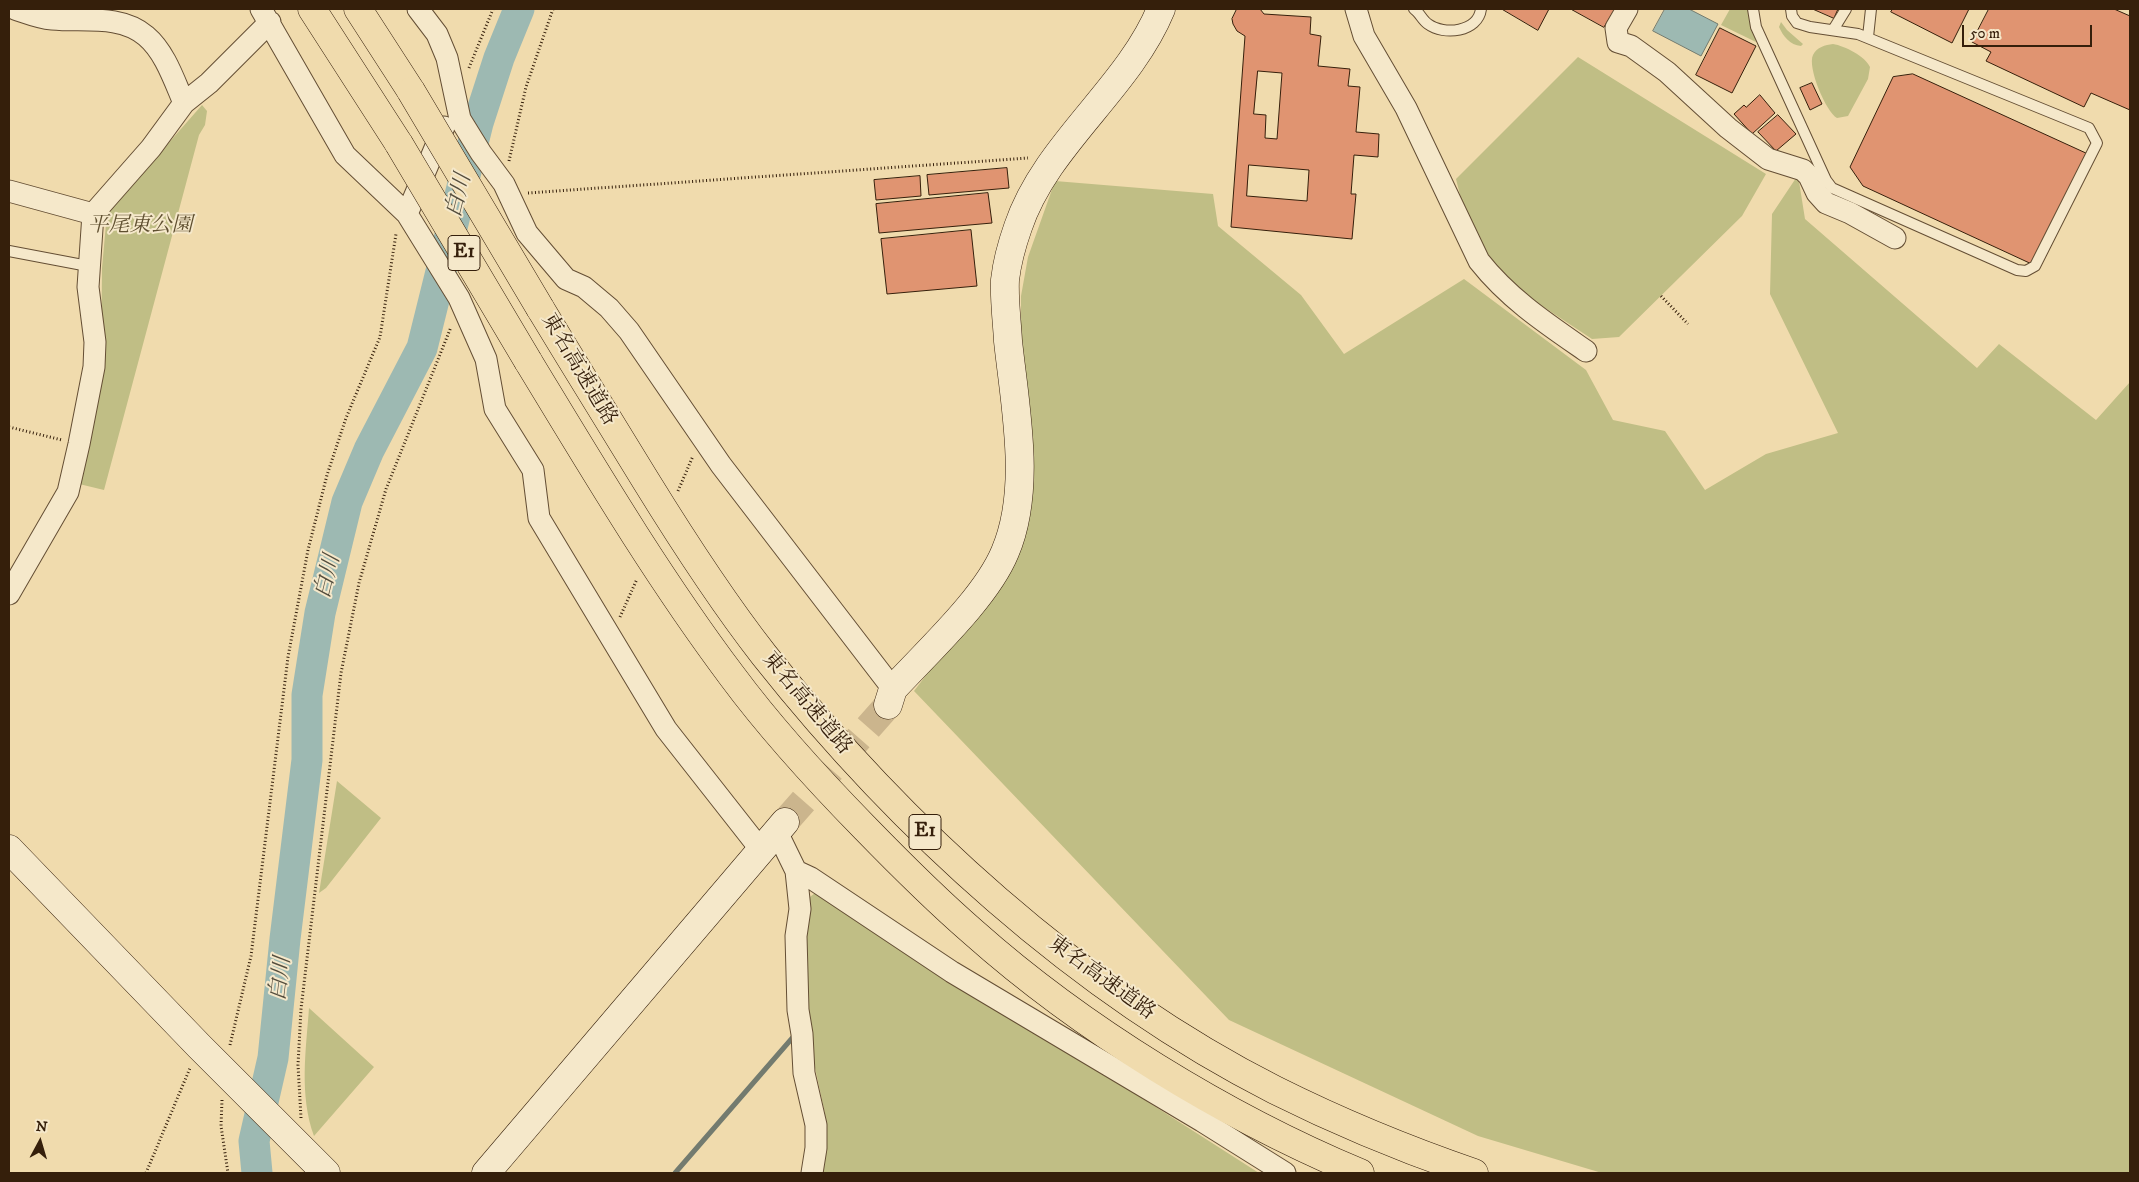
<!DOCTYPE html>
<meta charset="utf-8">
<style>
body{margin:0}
#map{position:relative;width:2139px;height:1182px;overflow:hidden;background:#f0dbad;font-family:"IM FELL DW Pica",serif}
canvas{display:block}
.frame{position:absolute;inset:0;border:10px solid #351f0b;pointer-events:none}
.north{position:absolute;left:15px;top:1117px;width:50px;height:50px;-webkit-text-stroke:4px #f5e8ca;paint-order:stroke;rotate:6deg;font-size:14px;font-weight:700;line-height:20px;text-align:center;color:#351f0b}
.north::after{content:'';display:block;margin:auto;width:18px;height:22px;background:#351f0b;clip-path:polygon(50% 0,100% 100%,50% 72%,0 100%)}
.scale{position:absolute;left:1962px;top:25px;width:130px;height:22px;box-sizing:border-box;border:2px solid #351f0b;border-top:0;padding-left:6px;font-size:15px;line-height:18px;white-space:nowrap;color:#351f0b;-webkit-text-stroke:4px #f5e8ca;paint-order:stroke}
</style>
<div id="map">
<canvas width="2139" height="1182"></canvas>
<div class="frame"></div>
<div class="north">N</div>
<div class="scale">50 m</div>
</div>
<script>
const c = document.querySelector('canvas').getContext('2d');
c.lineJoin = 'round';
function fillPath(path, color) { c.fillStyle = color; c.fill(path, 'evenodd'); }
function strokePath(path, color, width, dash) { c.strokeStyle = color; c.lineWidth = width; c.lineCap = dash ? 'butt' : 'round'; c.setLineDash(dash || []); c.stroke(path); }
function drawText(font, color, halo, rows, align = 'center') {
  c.font = font + ' "IM FELL DW Pica","Noto Serif JP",serif'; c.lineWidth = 4; c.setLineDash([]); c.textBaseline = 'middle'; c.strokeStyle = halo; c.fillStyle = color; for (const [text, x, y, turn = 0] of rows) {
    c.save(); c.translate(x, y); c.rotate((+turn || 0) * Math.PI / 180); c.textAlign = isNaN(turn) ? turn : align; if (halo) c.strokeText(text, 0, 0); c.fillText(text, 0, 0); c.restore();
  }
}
fillPath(new Path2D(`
 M 1730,9 L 1750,9 L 1756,42 L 1721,25 Z
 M 1781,22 L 1787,30 L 1803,44 L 1801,46 C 1790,45 1783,36 1779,27 Z
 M 1833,44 C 1845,46 1865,56 1870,67 L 1868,79 L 1848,116 L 1837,118 C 1826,112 1807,67 1813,55 C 1817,47 1825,45 1833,44 Z
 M 1578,57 L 1766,174 L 1742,216 L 1619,337 L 1592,339 L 1533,300 L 1491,263 L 1470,235 L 1456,179 Z
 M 202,105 L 207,111 L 205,125 L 199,135 L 104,490 L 75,483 L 101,370 L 102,268 L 107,213 Z
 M 1798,175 L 1805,219 L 1977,368 L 1999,344 L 2096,420 L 2130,382 L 2130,1173 L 1602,1173 L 1478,1136 L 1229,1020 L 914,691 L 1007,569 L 1021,365 L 1021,296 L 1028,257 L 1055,181 L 1213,194 L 1218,226 L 1301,295 L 1344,354 L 1464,279 L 1586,370 L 1613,420 L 1665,431 L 1705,490 L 1766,454 L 1838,433 L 1770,294 L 1772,214 Z
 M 337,781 L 381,818 L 326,888 L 319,893 Z
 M 818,891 L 1259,1173 L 823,1173 L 825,1114 L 814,1063 L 805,995 L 807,899 Z
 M 309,1008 L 374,1067 L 314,1136 C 299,1095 306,1050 309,1008 Z`), '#c0be85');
const water = new Path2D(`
 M 1665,9 L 1689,9 L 1718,24 L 1701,56 L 1653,31 Z`);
fillPath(water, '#9db9b2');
strokePath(water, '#737b6f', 1);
strokePath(new Path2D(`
 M 675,1173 L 794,1036`), '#737b6f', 5);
strokePath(new Path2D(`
 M 257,1173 L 254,1141 L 273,1058 L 285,939 L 307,760 L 307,695 L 320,613 L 347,502 L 369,450 L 422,348 L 478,123 L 499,58 L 519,9`), '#9db9b2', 31);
const building = new Path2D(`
 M 1237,9 L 1260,9 L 1264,14 L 1311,17 L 1310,34 L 1321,36 L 1318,66 L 1350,69 L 1348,86 L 1360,87 L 1356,132 L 1379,134 L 1378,157 L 1354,155 L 1351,194 L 1356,194 L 1352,239 L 1231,227 L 1245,36 L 1237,31 L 1233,24 L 1232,19 ZM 1258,71 L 1282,73 L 1277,139 L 1265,138 L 1266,115 L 1254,114 ZM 1249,165 L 1309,170 L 1307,201 L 1247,196 Z
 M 1502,9 L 1549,9 L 1538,30 Z
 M 1571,9 L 1615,9 L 1604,27 Z
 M 1813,9 L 1838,9 L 1834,18 Z
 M 1893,9 L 1969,9 L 1952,43 L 1891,12 Z
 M 1989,9 L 2114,9 L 2130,16 L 2130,110 L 2091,93 L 2084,107 L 1986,61 L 1991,52 L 1972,42 Z
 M 1720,28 L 1756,46 L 1732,93 L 1696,75 Z
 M 1913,74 L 2088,154 L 2036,266 L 1863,186 L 1850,167 L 1893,77 Z
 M 1812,83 L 1822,104 L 1810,110 L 1800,88 Z
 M 1760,95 L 1775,113 L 1752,134 L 1734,114 L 1744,105 L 1746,107 Z
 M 1778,115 L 1796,134 L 1776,151 L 1758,132 Z
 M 1007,168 L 1009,188 L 929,195 L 927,175 Z
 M 920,176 L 921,196 L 876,200 L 874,180 Z
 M 988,193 L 992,223 L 879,233 L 876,204 Z
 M 971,230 L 977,286 L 887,294 L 881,239 Z`);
fillPath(building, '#e09471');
strokePath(building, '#351f0b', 1);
strokePath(new Path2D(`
 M 785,822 L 888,705`), '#cbb58d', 28, [28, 14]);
const lane = new Path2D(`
 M 1414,9 C 1420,13 1422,20 1428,24 C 1444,36 1478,32 1481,9
 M 1753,9 L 1756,27 L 1826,180 L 1832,188 L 2017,270 L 2026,271 L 2035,266 L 2097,143 L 2089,128 L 1858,34 L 1810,27 L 1797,23 L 1792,16 L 1791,9
 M 1833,30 L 1846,9
 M 1868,37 L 1871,9
 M 9,251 L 88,266`);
const street = new Path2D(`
 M 15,9 C 27,13 39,18 52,19 C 83,22 120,14 146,36 C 165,52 174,80 184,103
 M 261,9 L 345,155 L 407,214 L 459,298 L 486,359 L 495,409 L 533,470 L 539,518 L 666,729 L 761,850
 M 418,9 L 437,34 L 447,58 L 460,119 L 481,153 L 504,184 L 527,233 L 566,279 L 584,287 L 609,308 L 629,331 L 721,465 L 893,689
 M 1356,9 L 1364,36 L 1406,108 L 1479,261 C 1509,299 1547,324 1586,351
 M 1627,9 L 1616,28 L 1618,42 L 1631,46 L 1667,72 L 1728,128 L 1768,159 L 1803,170 L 1809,176 L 1817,193 L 1826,203 L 1850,213 L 1895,238
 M 9,191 L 93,214
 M 407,214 L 444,127
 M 9,594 L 68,492 L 79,444 L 94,367 L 95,342 L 88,287 L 93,214 L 151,148 L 184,103 L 209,83 L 270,22
 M 777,832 L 796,871 L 800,909 L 796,936 L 798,1010 L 802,1034 L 804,1073 L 816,1125 L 816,1148 L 812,1173
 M 796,871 L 811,878 L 952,972 L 1202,1121 L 1285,1173`);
const secondary = new Path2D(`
 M 888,705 L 893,689 C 928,651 986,598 1005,552 C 1032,489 1015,407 1008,341 C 1007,321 1004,300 1005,280 C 1007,262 1012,244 1018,227 C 1046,144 1128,89 1161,9
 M 9,849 L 199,1046 L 326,1173
 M 486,1173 L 785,822`);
const highway = new Path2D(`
 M 312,9 L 399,144
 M 358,9 L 411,91
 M 540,308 C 575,366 611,424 646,481 C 683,541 721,600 764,655 C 900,827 1078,990 1275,1090 C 1339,1122 1407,1150 1474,1173
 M 528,361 C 593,468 657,576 732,676 C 772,730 818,780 865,828 C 900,864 935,899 973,932 C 1082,1029 1226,1117 1360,1173`);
strokePath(lane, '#644e34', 12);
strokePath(street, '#644e34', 23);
strokePath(secondary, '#351f0b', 29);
strokePath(highway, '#351f0b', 29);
strokePath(new Path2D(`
 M 469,68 L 493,9
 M 509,161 L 526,87 L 553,9
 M 528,193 L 1028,158
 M 1661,296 L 1688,324
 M 9,427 L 62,440
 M 678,491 L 693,456
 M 620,617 L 637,579
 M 230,1045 L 251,956 L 288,657 L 308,550 L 327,475 L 346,418 L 380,337 L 396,234
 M 222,1100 L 221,1126 L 228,1173
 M 301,1118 L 298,1065 L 301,1009 L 341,673 L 359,583 L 386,489 L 451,327
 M 146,1173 L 190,1068`), '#351f0b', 3, [1, 2.5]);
strokePath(lane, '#f5e8ca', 10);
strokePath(street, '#f5e8ca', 21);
strokePath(secondary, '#f5e8ca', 28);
strokePath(highway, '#f0dbad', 28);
const highwayBridge = new Path2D(`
 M 411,91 L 540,308
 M 399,144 L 528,361`);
strokePath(highwayBridge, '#351f0b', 29, []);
strokePath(highwayBridge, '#f0dbad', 28);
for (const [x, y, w] of [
 [464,253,32],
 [925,832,32]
]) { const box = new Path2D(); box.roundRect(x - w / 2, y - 17.5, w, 35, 4); c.fillStyle = '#f5e8ca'; c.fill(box); strokePath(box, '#351f0b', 1); }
drawText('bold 20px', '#351f0b', null, [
 ["E1",464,253],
 ["E1",925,832]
]);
drawText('italic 21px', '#5f4f30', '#f5e8ca', [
 ["平尾東公園",140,227]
]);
drawText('21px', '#351f0b', '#f5e8ca', [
 ["東名高速道路",578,370,59],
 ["東名高速道路",806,704,50],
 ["東名高速道路",1101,979,36]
]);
drawText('italic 22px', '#544d3d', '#f5e8ca', [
 ["白川",460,196,-76],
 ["白川",329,577,-76],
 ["白川",282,979,-83]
]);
</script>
